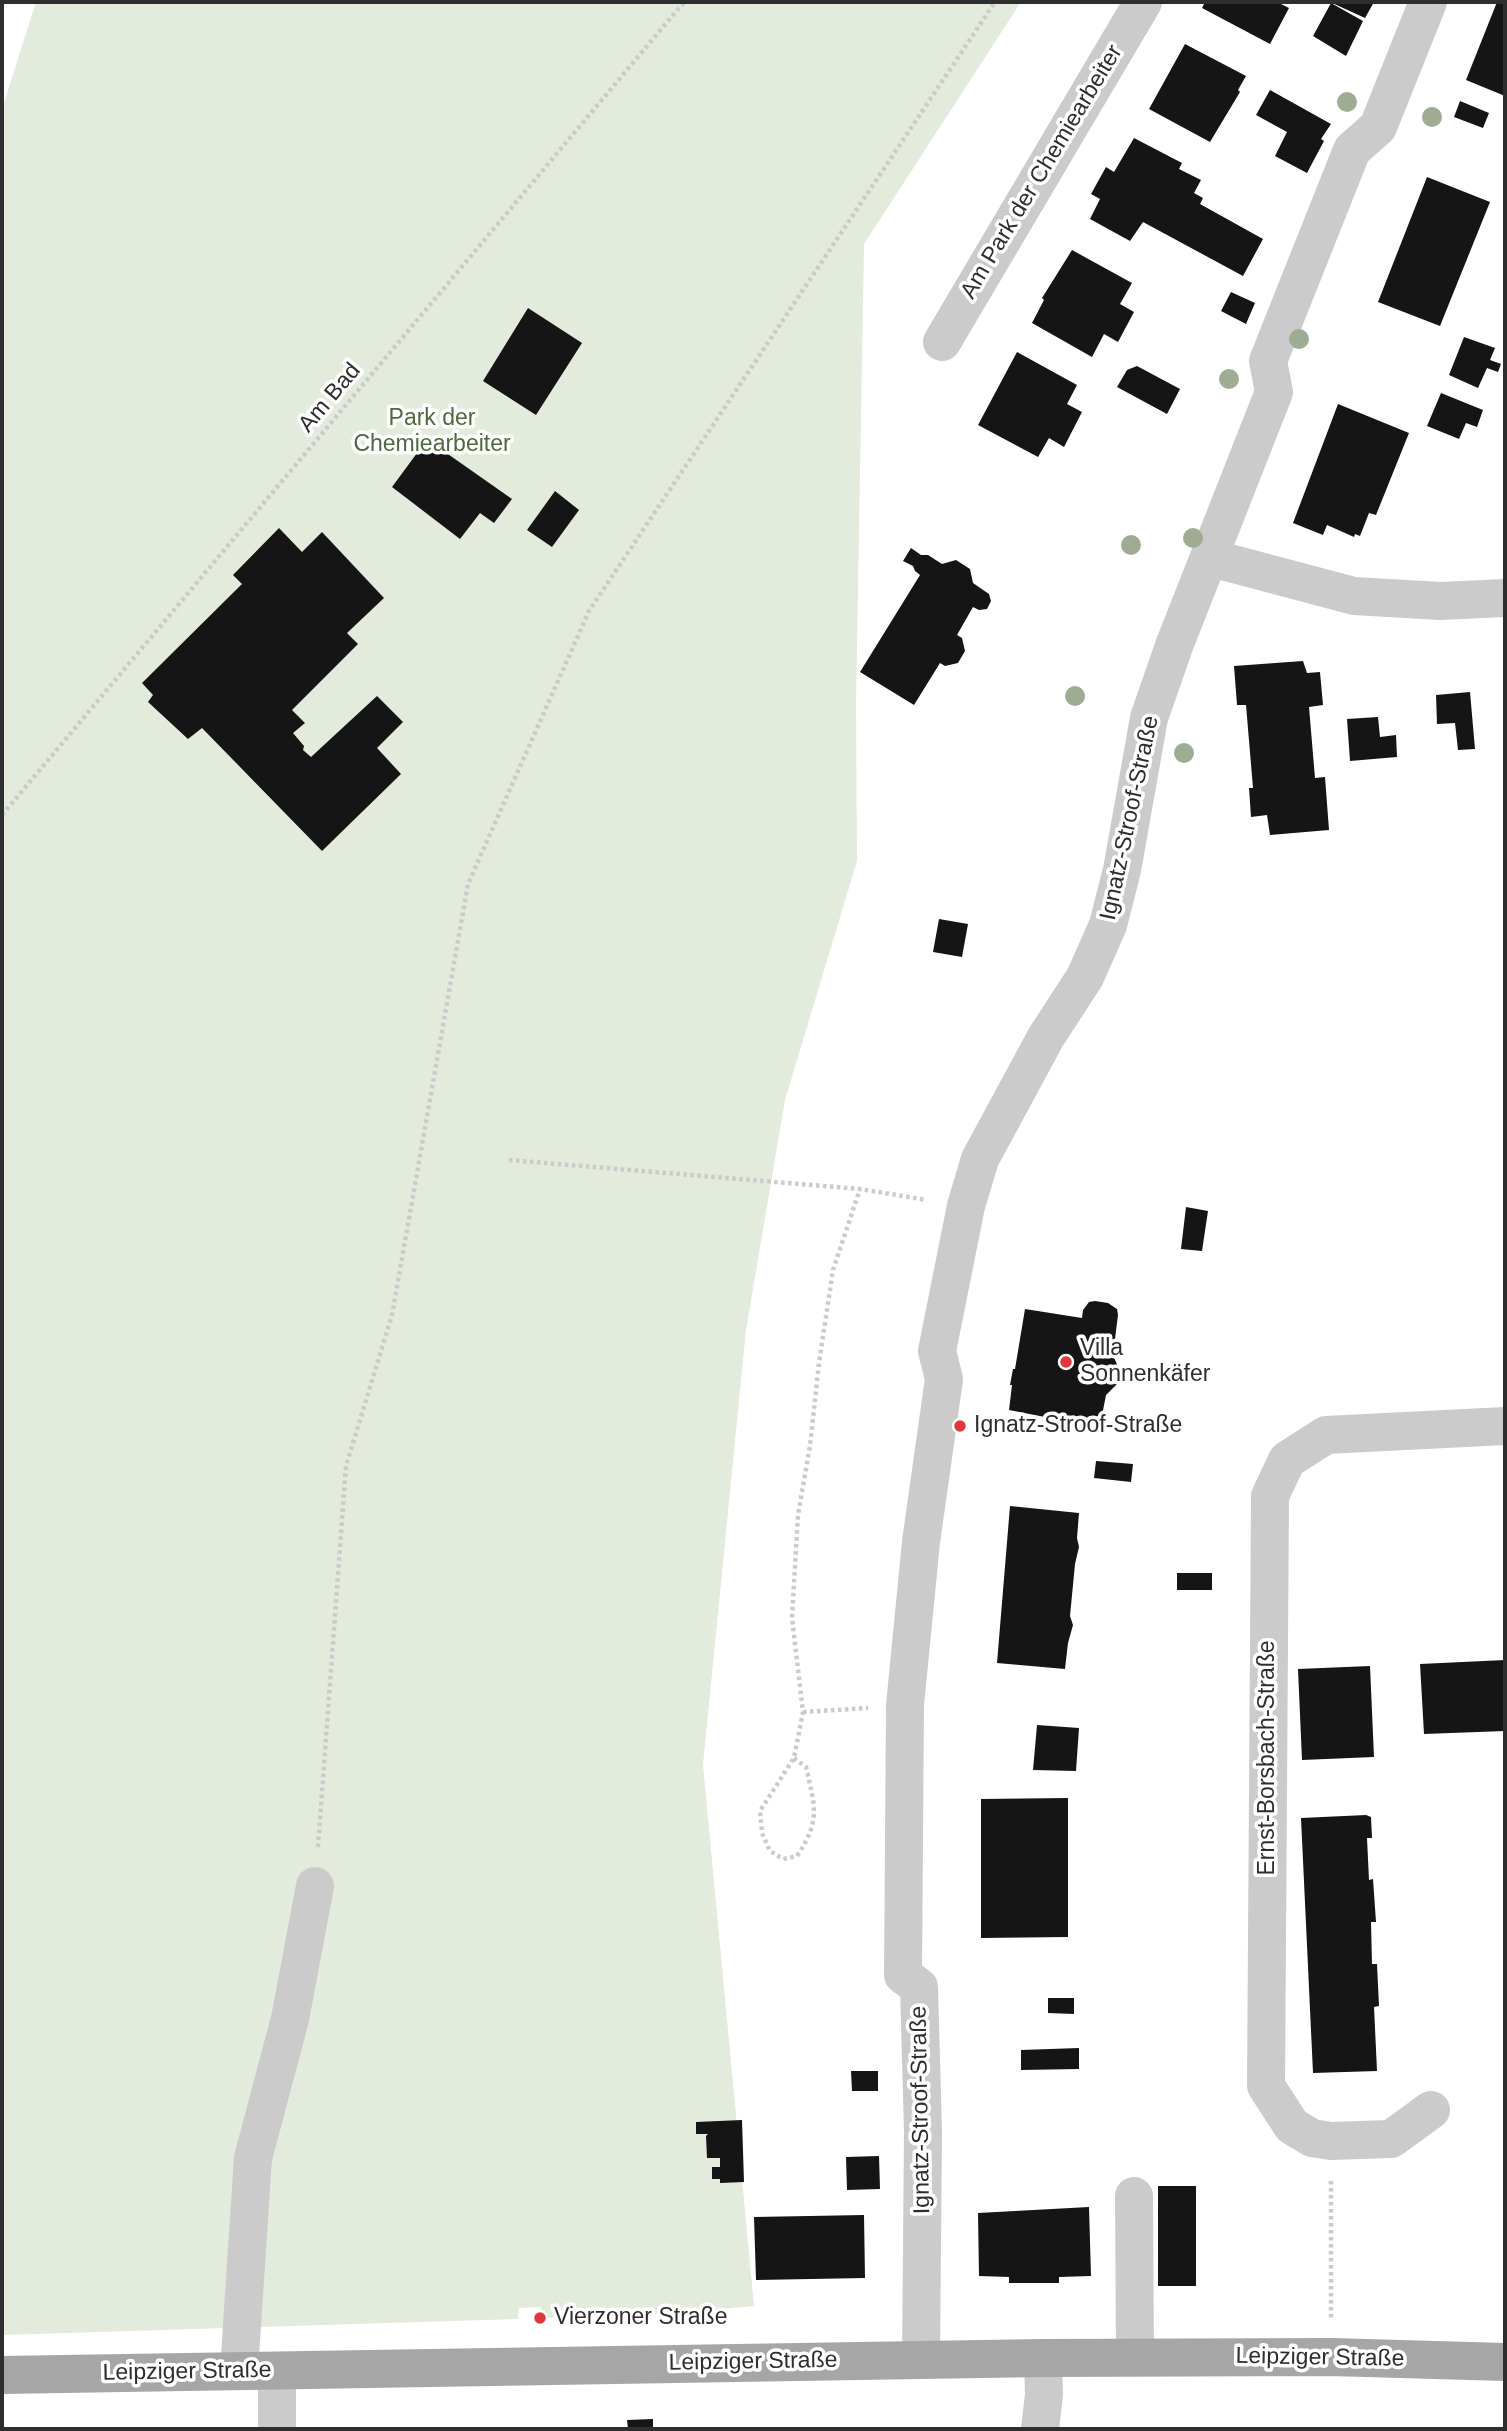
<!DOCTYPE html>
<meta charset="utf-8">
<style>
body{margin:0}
#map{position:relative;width:1507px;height:2431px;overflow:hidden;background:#fff;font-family:Arial,sans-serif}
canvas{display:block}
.frame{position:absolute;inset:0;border:4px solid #2e2e2e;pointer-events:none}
</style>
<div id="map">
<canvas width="1507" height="2431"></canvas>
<div class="frame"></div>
</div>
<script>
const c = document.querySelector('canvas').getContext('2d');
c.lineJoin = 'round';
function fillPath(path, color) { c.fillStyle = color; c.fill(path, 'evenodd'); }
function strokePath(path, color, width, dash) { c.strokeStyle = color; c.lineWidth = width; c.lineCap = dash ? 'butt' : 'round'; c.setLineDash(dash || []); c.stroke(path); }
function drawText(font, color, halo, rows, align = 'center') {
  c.font = font + ' Arial,sans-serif'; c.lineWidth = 7; c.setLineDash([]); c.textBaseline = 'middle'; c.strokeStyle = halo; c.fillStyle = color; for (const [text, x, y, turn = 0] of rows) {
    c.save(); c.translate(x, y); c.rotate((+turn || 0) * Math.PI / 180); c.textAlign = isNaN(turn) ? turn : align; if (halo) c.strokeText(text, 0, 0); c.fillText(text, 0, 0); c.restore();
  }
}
fillPath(new Path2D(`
 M 36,2 L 1021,2 L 864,244 L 856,703 L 857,861 L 785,1100 L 746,1330 L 703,1765 L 754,2306 L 681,2313 L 541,2318 L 541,2307 L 519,2308 L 518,2319 L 2,2335 L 2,109 Z`), '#e3ebdc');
fillPath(new Path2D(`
 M 1205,2 L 1282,2 L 1281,4 L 1289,8 L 1270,44 L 1202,8 Z
 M 1330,2 L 1374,2 L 1365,18 Z
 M 1497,2 L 1505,2 L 1505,96 L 1466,80 Z
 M 1331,3 L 1363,21 L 1346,56 L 1313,36 Z
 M 1185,44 L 1246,76 L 1238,90 L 1240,92 L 1210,142 L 1149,109 Z
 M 1270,90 L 1331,124 L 1321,139 L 1324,141 L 1307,173 L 1275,156 L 1287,132 L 1256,115 Z
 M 1460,101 L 1489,113 L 1483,128 L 1454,117 Z
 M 1134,138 L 1182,163 L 1179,169 L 1201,180 L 1194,193 L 1203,198 L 1200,204 L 1263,239 L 1243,276 L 1143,222 L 1130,241 L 1090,219 L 1100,199 L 1091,194 L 1106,167 L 1114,172 Z
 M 1427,177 L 1490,202 L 1440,326 L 1378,302 Z
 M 1072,250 L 1132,283 L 1120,304 L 1134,312 L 1118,342 L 1104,334 L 1092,357 L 1032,323 L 1044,300 L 1042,298 Z
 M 1231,292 L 1255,303 L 1246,324 L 1221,311 Z
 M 528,308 L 582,343 L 536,415 L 483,381 Z
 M 1464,337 L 1495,348 L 1490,360 L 1501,364 L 1498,372 L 1487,368 L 1478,388 L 1449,375 Z
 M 1017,352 L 1077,385 L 1067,404 L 1082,412 L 1064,447 L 1049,438 L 1038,457 L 978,425 Z
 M 1137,366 L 1180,389 L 1167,414 L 1117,387 L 1127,370 Z
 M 1441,393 L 1483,410 L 1477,427 L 1466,423 L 1459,439 L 1427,426 Z
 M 1338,404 L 1409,433 L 1376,515 L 1369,513 L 1360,536 L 1355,534 L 1354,537 L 1327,525 L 1323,535 L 1293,523 Z
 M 435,445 L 512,499 L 494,523 L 480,513 L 460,539 L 392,487 L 420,449 L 427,454 Z
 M 555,491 L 579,510 L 552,547 L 527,530 Z
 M 279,528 L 302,552 L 322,532 L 384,598 L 347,633 L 358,644 L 292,710 L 305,723 L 293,733 L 304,746 L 303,750 L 311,757 L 377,696 L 403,722 L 377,748 L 401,774 L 322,851 L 202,728 L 188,739 L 148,702 L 153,695 L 142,683 L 242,584 L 233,575 Z
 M 911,548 L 921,555 L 928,555 L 942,564 L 956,560 L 970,569 L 973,583 L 989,594 L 991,601 L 987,609 L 979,610 L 973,607 L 957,635 L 962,638 L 965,651 L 958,663 L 945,666 L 940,663 L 914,705 L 860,672 L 920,575 L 915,571 L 913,566 L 903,561 Z
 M 1303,661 L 1307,673 L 1320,672 L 1323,705 L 1309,707 L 1315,778 L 1325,777 L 1329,830 L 1270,835 L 1267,815 L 1251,817 L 1249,788 L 1253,788 L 1246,705 L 1237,705 L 1234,666 Z
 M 1470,692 L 1475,749 L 1458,750 L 1455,723 L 1437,724 L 1436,695 Z
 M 1378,717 L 1380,737 L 1396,735 L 1397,757 L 1350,761 L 1347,719 Z
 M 939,919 L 968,924 L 962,957 L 933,952 Z
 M 1186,1207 L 1208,1211 L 1202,1251 L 1181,1249 Z
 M 1095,1301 L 1108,1303 L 1117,1309 L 1118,1315 L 1113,1355 L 1119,1369 L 1117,1384 L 1106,1395 L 1100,1426 L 1073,1422 L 1063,1433 L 1053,1431 L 1049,1423 L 1050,1418 L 1009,1410 L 1012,1385 L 1010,1385 L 1013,1369 L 1015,1369 L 1025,1309 L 1082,1318 L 1083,1310 L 1089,1302 Z
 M 1096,1461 L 1133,1464 L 1131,1482 L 1094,1478 Z
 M 1010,1506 L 1079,1513 L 1077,1538 L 1079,1547 L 1075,1564 L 1070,1616 L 1073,1625 L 1068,1643 L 1065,1669 L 997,1663 Z
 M 1177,1573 L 1212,1573 L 1212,1590 L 1177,1590 Z
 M 1505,1660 L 1505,1731 L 1424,1734 L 1420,1664 Z
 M 1370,1666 L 1374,1757 L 1302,1760 L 1298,1669 Z
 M 1037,1725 L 1079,1728 L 1076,1771 L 1033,1770 Z
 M 1068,1798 L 1068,1937 L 981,1938 L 981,1799 Z
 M 1366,1815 L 1371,1817 L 1372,1838 L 1367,1838 L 1369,1880 L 1373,1879 L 1376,1922 L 1371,1922 L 1372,1964 L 1377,1964 L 1379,2006 L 1374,2007 L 1377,2071 L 1313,2073 L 1301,1818 Z
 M 1048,1998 L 1074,1998 L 1074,2014 L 1048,2013 Z
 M 1079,2048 L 1079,2069 L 1021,2070 L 1021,2050 Z
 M 851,2071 L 878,2071 L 878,2091 L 852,2091 Z
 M 742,2120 L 744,2182 L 720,2183 L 720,2179 L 712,2179 L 712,2167 L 720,2167 L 720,2158 L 707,2158 L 706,2136 L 708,2134 L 696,2134 L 696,2122 Z
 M 879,2156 L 880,2189 L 847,2190 L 846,2157 Z
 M 1158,2186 L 1196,2186 L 1196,2286 L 1158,2286 Z
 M 1089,2207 L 1091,2276 L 1059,2277 L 1059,2283 L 1009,2283 L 1009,2277 L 979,2276 L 978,2213 Z
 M 864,2215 L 865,2278 L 756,2280 L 754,2217 Z
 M 653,2419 L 653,2429 L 628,2429 L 627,2420 Z`), '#151515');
strokePath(new Path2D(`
 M 2,815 L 684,2
 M 509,1160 L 860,1189 L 927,1200
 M 803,1712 L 868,1708
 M 794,1758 L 806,1767 C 815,1807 821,1820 797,1856 L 783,1859 L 770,1851 L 762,1833 L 760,1811 L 794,1758 L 803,1712 L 792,1618 L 798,1515 L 810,1446 L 819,1363 L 833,1270 L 860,1189
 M 318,1847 L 346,1466 L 392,1315 L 468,884 L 589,611 L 995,2
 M 1331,2181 L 1331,2319`), '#cbcbcb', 4.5, [3.5, 3.5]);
strokePath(new Path2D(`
 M 942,342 L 1143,2
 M 1211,558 L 1354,596 L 1440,601 L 1505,598
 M 1431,2110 L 1391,2139 L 1331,2141 L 1312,2138 L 1292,2126 L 1266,2086 L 1270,1496 L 1287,1460 L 1326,1435 L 1505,1426
 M 1134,2196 L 1135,2357
 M 921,2359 L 923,2131 L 919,1987 L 903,1975 L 905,1705 L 921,1542 L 944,1379 L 937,1351 L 966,1206 L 980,1159 L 1046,1037 L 1085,977 L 1108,925 L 1122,870 L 1149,718 L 1174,646 L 1274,392 L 1268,361 L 1352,150 L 1378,127 L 1428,2
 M 239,2371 L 253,2158 L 290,2019 L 315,1886
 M 277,2371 L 277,2429
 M 1040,2429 L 1044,2395 L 1043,2358`), '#cbcbcb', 38);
strokePath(new Path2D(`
 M 2,2375 L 1043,2358 L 1331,2357 L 1505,2362`), '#a6a6a6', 38);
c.fillStyle = '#9eac94';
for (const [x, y] of [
 [1347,102],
 [1432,117],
 [1299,339],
 [1229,379],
 [1193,538],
 [1131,545],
 [1075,696],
 [1184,753]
]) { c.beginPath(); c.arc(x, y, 10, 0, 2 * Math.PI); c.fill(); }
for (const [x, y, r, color] of [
 [1066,1362,7,"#de373c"],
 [960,1426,7,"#de373c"],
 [540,2318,7,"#de373c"]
]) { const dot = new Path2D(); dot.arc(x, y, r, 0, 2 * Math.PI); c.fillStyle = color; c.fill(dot); strokePath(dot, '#fff', 2.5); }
drawText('23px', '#2e2e2e', '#fff', [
 ["Am Park der Chemiearbeiter",1042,172,-59],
 ["Am Bad",330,398,-50],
 ["Ignatz-Stroof-Straße",1130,818,-78],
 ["Ernst-Borsbach-Straße",1268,1758,-90],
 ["Ignatz-Stroof-Straße",921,2110,-91],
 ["Leipziger Straße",1320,2358,1],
 ["Leipziger Straße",753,2362,-1],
 ["Leipziger Straße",187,2372,-1]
]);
drawText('23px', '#4f683d', '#fff', [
 ["Park der",432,419],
 ["Chemiearbeiter",432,445]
]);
drawText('23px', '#2e2e2e', '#fff', [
 ["Villa",1080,1349],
 ["Sonnenkäfer",1080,1375],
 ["Ignatz-Stroof-Straße",974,1426],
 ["Vierzoner Straße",554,2318]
], 'left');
</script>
